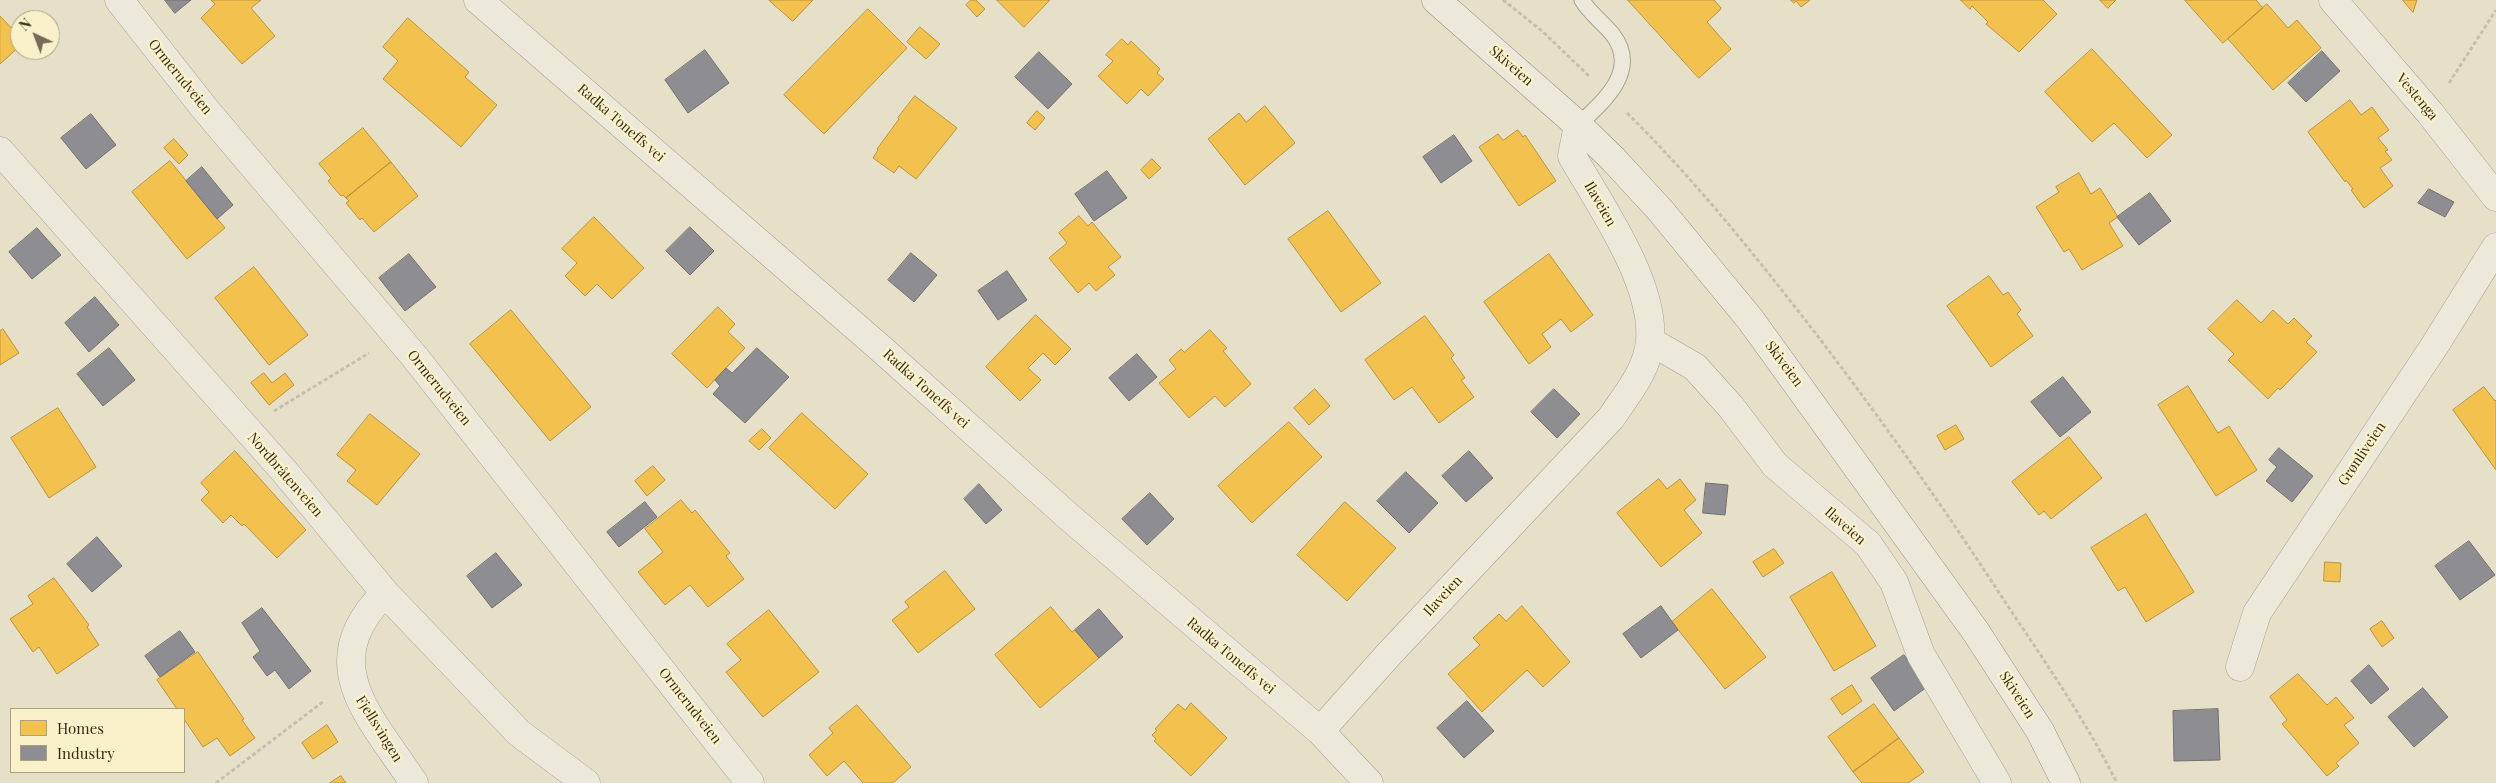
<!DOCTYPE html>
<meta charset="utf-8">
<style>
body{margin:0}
#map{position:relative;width:2496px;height:783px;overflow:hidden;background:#e5e0c7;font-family:"Playfair Display",serif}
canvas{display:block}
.legend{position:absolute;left:10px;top:708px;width:175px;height:65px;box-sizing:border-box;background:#f9f1ca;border:1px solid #aca283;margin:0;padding:6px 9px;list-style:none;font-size:15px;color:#382c19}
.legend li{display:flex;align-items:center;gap:10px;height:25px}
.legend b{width:25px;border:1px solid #aca283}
.north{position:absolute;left:10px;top:10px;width:50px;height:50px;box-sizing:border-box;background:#f9f1ca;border:1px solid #aca283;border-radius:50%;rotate:317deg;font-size:14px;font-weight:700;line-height:20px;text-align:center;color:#382c19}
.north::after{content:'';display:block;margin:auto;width:18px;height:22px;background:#756b56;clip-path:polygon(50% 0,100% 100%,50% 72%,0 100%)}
</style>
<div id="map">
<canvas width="2496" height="783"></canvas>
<ul class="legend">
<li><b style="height:14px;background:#f2c14e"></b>Homes</li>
<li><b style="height:14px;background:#8d8d92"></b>Industry</li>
</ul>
<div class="north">N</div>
</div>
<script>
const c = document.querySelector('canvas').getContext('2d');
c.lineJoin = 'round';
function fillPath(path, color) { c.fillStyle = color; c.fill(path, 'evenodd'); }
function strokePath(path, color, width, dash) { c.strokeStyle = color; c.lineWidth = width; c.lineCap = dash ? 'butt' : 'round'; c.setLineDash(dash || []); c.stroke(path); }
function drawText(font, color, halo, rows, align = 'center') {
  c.font = font + ' "Playfair Display",serif'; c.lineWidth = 5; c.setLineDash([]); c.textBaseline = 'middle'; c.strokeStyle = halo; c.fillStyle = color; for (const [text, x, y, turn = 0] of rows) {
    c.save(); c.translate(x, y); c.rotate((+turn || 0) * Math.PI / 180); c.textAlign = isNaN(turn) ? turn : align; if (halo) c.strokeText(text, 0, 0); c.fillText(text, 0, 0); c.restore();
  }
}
const homes = new Path2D(`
 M 211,0 L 261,0 L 251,8 L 275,36 L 242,64 L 201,18 L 215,4 Z
 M 769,0 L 813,0 L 793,21 Z
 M 971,0 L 976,0 L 985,9 L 977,17 L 966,5 Z
 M 997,0 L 1050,0 L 1024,27 Z
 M 1628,0 L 1714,0 L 1721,8 L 1720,10 L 1707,22 L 1731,49 L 1699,78 Z
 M 1791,0 L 1810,0 L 1801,7 L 1796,1 L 1794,3 Z
 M 1961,0 L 2043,0 L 2057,14 L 2019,52 L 1986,24 L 1988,22 L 1972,6 L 1970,9 Z
 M 2100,0 L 2116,0 L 2108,8 Z
 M 2185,0 L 2256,0 L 2263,8 L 2223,43 Z
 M 2403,0 L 2417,0 L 2413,12 Z
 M 2267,4 L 2288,28 L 2297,20 L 2321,48 L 2273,90 L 2228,39 Z
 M 868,9 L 907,48 L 824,134 L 784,95 Z
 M 0,16 L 20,37 L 20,46 L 0,64 Z
 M 408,18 L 469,72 L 465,77 L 497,105 L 461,147 L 383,79 L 398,61 L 383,47 Z
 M 920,27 L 940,44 L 926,59 L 907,42 Z
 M 1122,39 L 1128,45 L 1131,41 L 1160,69 L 1157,73 L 1164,79 L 1148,96 L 1141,89 L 1127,104 L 1098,76 L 1113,61 L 1106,55 Z
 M 2092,49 L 2172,135 L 2147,158 L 2114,123 L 2092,142 L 2045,92 Z
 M 915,96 L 957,128 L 916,179 L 899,166 L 894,173 L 873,158 L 878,150 L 877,149 L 899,119 L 898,118 Z
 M 2350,100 L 2361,115 L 2372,107 L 2389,130 L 2378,138 L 2388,150 L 2385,151 L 2392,160 L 2380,168 L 2393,186 L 2364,208 L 2351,190 L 2353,189 L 2346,180 L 2345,182 L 2308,132 Z
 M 1265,106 L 1295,143 L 1245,185 L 1208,139 L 1239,113 L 1246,122 Z
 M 1037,111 L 1045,118 L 1035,130 L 1027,123 Z
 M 363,128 L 391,162 L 346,198 L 343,195 L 341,196 L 328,181 L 331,178 L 319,164 Z
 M 1518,130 L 1523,137 L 1525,135 L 1556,181 L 1519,206 L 1479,147 L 1498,134 L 1503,140 Z
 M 174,139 L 188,155 L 179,164 L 164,148 Z
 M 1152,159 L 1161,168 L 1149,179 L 1141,170 Z
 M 170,161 L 225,228 L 187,259 L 132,192 Z
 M 391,162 L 418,196 L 374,232 L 362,218 L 360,220 L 346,203 L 349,201 L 346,198 Z
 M 2079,173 L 2091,194 L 2100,188 L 2118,217 L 2109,223 L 2123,246 L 2082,270 L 2069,249 L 2064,252 L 2036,207 L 2059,192 L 2056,187 Z
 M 1328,211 L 1381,283 L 1341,312 L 1288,239 Z
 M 1079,216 L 1088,226 L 1092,222 L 1121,257 L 1108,267 L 1115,275 L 1096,291 L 1089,283 L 1078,293 L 1049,258 L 1067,243 L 1059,233 Z
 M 594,217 L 644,268 L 612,299 L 597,284 L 585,296 L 565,276 L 577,263 L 562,249 Z
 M 1549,254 L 1593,315 L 1571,332 L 1561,319 L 1542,334 L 1551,347 L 1529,364 L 1484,302 Z
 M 254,267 L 308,335 L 269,365 L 215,298 Z
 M 1989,276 L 2003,295 L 2008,292 L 2021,310 L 2017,314 L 2033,336 L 1991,367 L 1947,306 Z
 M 2237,300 L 2261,323 L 2273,310 L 2288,324 L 2294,318 L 2312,336 L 2306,342 L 2317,352 L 2280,390 L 2278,388 L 2268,399 L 2228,360 L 2234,354 L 2208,329 Z
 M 718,307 L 735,324 L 728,332 L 745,348 L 707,388 L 672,354 Z
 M 511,310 L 591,407 L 550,441 L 470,344 Z
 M 1036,315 L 1071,349 L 1055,365 L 1043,353 L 1028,368 L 1041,380 L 1020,401 L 986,367 Z
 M 1425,316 L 1454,355 L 1451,358 L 1465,378 L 1461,380 L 1474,397 L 1439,423 L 1412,387 L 1394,400 L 1365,360 Z
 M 3,329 L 19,353 L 0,365 L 0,331 Z
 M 1210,330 L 1227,348 L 1223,351 L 1251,384 L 1225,407 L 1215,396 L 1189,418 L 1159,383 L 1176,369 L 1169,360 L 1181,349 L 1184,352 Z
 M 264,373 L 272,383 L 285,373 L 294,385 L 269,405 L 251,383 Z
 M 2188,386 L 2218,433 L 2229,426 L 2257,470 L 2216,496 L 2158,405 Z
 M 2484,387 L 2495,401 L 2496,400 L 2496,470 L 2453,410 Z
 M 1315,389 L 1330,406 L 1309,425 L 1294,408 Z
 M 58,408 L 96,467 L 49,498 L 11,438 Z
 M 802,413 L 868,474 L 835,509 L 769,448 Z
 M 370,414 L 420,454 L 377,505 L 347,481 L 356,470 L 337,455 Z
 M 1289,422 L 1322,457 L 1252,523 L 1218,486 Z
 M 1956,425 L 1964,439 L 1945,450 L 1937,436 Z
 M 762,429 L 771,438 L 759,450 L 749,441 Z
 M 2069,437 L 2102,478 L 2051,519 L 2044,511 L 2039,515 L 2012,482 Z
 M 235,451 L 306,530 L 277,558 L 244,524 L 242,526 L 231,515 L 223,523 L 201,500 L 209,492 L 201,483 Z
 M 653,466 L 665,480 L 647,496 L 635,481 Z
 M 1659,479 L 1667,489 L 1680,479 L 1696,500 L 1684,510 L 1702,533 L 1661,567 L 1617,513 Z
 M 681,500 L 692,513 L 695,510 L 730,553 L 726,556 L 744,579 L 708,607 L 690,585 L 665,605 L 638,572 L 663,552 L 645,529 Z
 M 1345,502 L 1396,548 L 1347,601 L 1297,555 Z
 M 2146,514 L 2194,592 L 2146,622 L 2125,587 L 2118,591 L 2091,548 Z
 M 1774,549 L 1784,563 L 1763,577 L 1753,562 Z
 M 2325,562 L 2341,563 L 2340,582 L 2324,581 Z
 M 945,571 L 975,609 L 918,653 L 892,620 L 909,607 L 905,602 Z
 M 1832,572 L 1876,646 L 1834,671 L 1790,597 Z
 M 54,578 L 89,625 L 87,627 L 99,645 L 57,674 L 39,647 L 33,652 L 10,619 L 33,604 L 28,596 Z
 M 1712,589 L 1766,657 L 1725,689 L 1672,622 Z
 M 1522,606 L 1570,662 L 1543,687 L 1527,670 L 1482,712 L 1448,674 L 1480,645 L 1473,638 L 1499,614 L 1506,621 Z
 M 1051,607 L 1072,632 L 1075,630 L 1099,658 L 1040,708 L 995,655 Z
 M 769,610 L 819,672 L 763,717 L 726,672 L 741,660 L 727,644 Z
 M 2382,621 L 2394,638 L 2382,647 L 2370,629 Z
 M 198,652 L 244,719 L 242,720 L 255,738 L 230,756 L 217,738 L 203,747 L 184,719 L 184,709 L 177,709 L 157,680 Z
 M 2298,674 L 2327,705 L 2336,697 L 2354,718 L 2344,725 L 2359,743 L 2336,763 L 2339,766 L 2327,776 L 2282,724 L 2287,720 L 2270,697 Z
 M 1852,685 L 1862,701 L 1842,715 L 1831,699 Z
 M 1191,703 L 1227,738 L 1191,776 L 1154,741 L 1156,739 L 1152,735 L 1157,730 L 1155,729 L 1178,704 L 1185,710 Z
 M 1874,704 L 1899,738 L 1853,772 L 1828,737 Z
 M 857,705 L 911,767 L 893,783 L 863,783 L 844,761 L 827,776 L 809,755 L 833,733 L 829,728 Z
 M 327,725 L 338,742 L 313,759 L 302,743 Z
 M 1899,738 L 1924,772 L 1908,783 L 1862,783 L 1853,772 Z
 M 341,776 L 346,783 L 330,783 Z`);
fillPath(homes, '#f2c14e');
strokePath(homes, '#ba943e', 1);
const industry = new Path2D(`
 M 165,0 L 191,0 L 175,13 Z
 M 705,50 L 729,83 L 688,113 L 665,80 Z
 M 2322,51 L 2340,71 L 2306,102 L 2288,83 Z
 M 1039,52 L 1072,84 L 1048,109 L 1015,77 Z
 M 91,114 L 116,145 L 86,169 L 61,138 Z
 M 1454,135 L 1472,161 L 1441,183 L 1423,157 Z
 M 202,167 L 233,205 L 217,219 L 186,181 Z
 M 1107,171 L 1127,198 L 1094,221 L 1075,194 Z
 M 2429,189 L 2454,202 L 2445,217 L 2418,203 Z
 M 2150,193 L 2171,221 L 2139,245 L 2117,217 Z
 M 690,227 L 714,251 L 690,275 L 666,251 Z
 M 37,228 L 61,255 L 32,279 L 9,252 Z
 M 911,253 L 937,275 L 914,302 L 888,280 Z
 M 409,254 L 436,287 L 405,311 L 379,278 Z
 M 1007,271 L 1027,300 L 998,320 L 978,291 Z
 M 95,297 L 119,325 L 89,352 L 65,323 Z
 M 109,348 L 135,380 L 103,406 L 77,374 Z
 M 757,348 L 789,377 L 745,423 L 713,394 L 720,386 L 715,380 L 726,368 L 732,373 Z
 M 1137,354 L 1157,377 L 1129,401 L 1109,378 Z
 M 2063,377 L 2091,412 L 2060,437 L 2031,402 Z
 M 1554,389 L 1580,414 L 1557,438 L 1531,412 Z
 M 2279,448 L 2313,476 L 2292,502 L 2266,481 L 2277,467 L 2269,460 Z
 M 1469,451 L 1493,478 L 1466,502 L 1442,476 Z
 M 1406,472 L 1438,503 L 1409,533 L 1377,501 Z
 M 1706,483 L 1728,485 L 1725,515 L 1703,513 Z
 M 979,484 L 1002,510 L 986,524 L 964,499 Z
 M 1150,493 L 1174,519 L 1147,545 L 1122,519 Z
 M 645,502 L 657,517 L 619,547 L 607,532 Z
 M 97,537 L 122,566 L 92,592 L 67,564 Z
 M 2469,541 L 2495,575 L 2460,600 L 2435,566 Z
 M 496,553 L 522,585 L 492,608 L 467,576 Z
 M 1661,606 L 1678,630 L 1641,658 L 1623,634 Z
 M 262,608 L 311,671 L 289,689 L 275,670 L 267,676 L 253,657 L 260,651 L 242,623 Z
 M 1099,609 L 1123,637 L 1099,658 L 1075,630 Z
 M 180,631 L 195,652 L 160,677 L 145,656 Z
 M 1904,655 L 1927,687 L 1894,711 L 1871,678 Z
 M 2369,665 L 2389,689 L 2371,704 L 2351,681 Z
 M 2423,688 L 2448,717 L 2414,747 L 2388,717 Z
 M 1467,701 L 1494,731 L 1464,758 L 1437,728 Z
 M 2218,709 L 2220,760 L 2174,761 L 2173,711 Z`);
fillPath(industry, '#8d8d92');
strokePath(industry, '#74706e', 1);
const service = new Path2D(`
 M 1578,125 C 1603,102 1640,71 1613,35 C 1604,23 1589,13 1582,0`);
const minor = new Path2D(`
 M 119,0 L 205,109 L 414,356 L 750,783
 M 478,0 L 878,346 L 1069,517 L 1320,731 L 1369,783
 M 2333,0 L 2430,113 L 2496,197
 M 0,151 L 284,471 L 385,593 L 519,733 L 586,783
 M 1650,341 L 1695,367 L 1731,407 L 1775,465 L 1868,544 L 1894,582 L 1921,655 L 1997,783
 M 385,593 C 313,664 371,717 414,783
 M 2240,667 L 2257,613 L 2435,345 L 2496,247
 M 1320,731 L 1390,653 L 1611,418 C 1627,394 1648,370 1650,340 C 1655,283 1600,205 1572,156 L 1578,125`);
const secondary = new Path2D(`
 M 1436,0 L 1578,125 L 1613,159 L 1660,210 L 1750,319 L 1976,632 L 2040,731 L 2066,783`);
strokePath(service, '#a9a391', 17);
strokePath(minor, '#a9a391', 29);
strokePath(secondary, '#999281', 29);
strokePath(new Path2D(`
 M 1503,0 L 1542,31 L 1589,76
 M 2449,83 L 2496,10
 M 1627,113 C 1690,175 1745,243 1799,312 C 1869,402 1934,493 1996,588 C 2038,652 2083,715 2117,783
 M 274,411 L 369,353
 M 216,783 L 324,701`), '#c4c0b1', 3, [4, 2.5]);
strokePath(service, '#ece8da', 15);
strokePath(minor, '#ece8da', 28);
strokePath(secondary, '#ece8da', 28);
drawText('14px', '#382c19', '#f9f1ca', [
 ["Skiveien",1511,66,41],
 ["Ormerudveien",180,77,51],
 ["Vestenga",2417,97,50],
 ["Radka Toneffs vei",621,123,41],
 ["Ilaveien",1600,204,60],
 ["Skiveien",1784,364,53],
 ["Ormerudveien",439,388,51],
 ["Radka Toneffs vei",926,389,42],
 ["Grønliveien",2362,454,-56],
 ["Nordbråtenveien",285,475,49],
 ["Ilaveien",1845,526,41],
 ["Ilaveien",1443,596,-47],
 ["Radka Toneffs vei",1231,656,40],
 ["Skiveien",2017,695,57],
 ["Ormerudveien",690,706,52],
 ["Fjellsvingen",379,729,58]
]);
</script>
